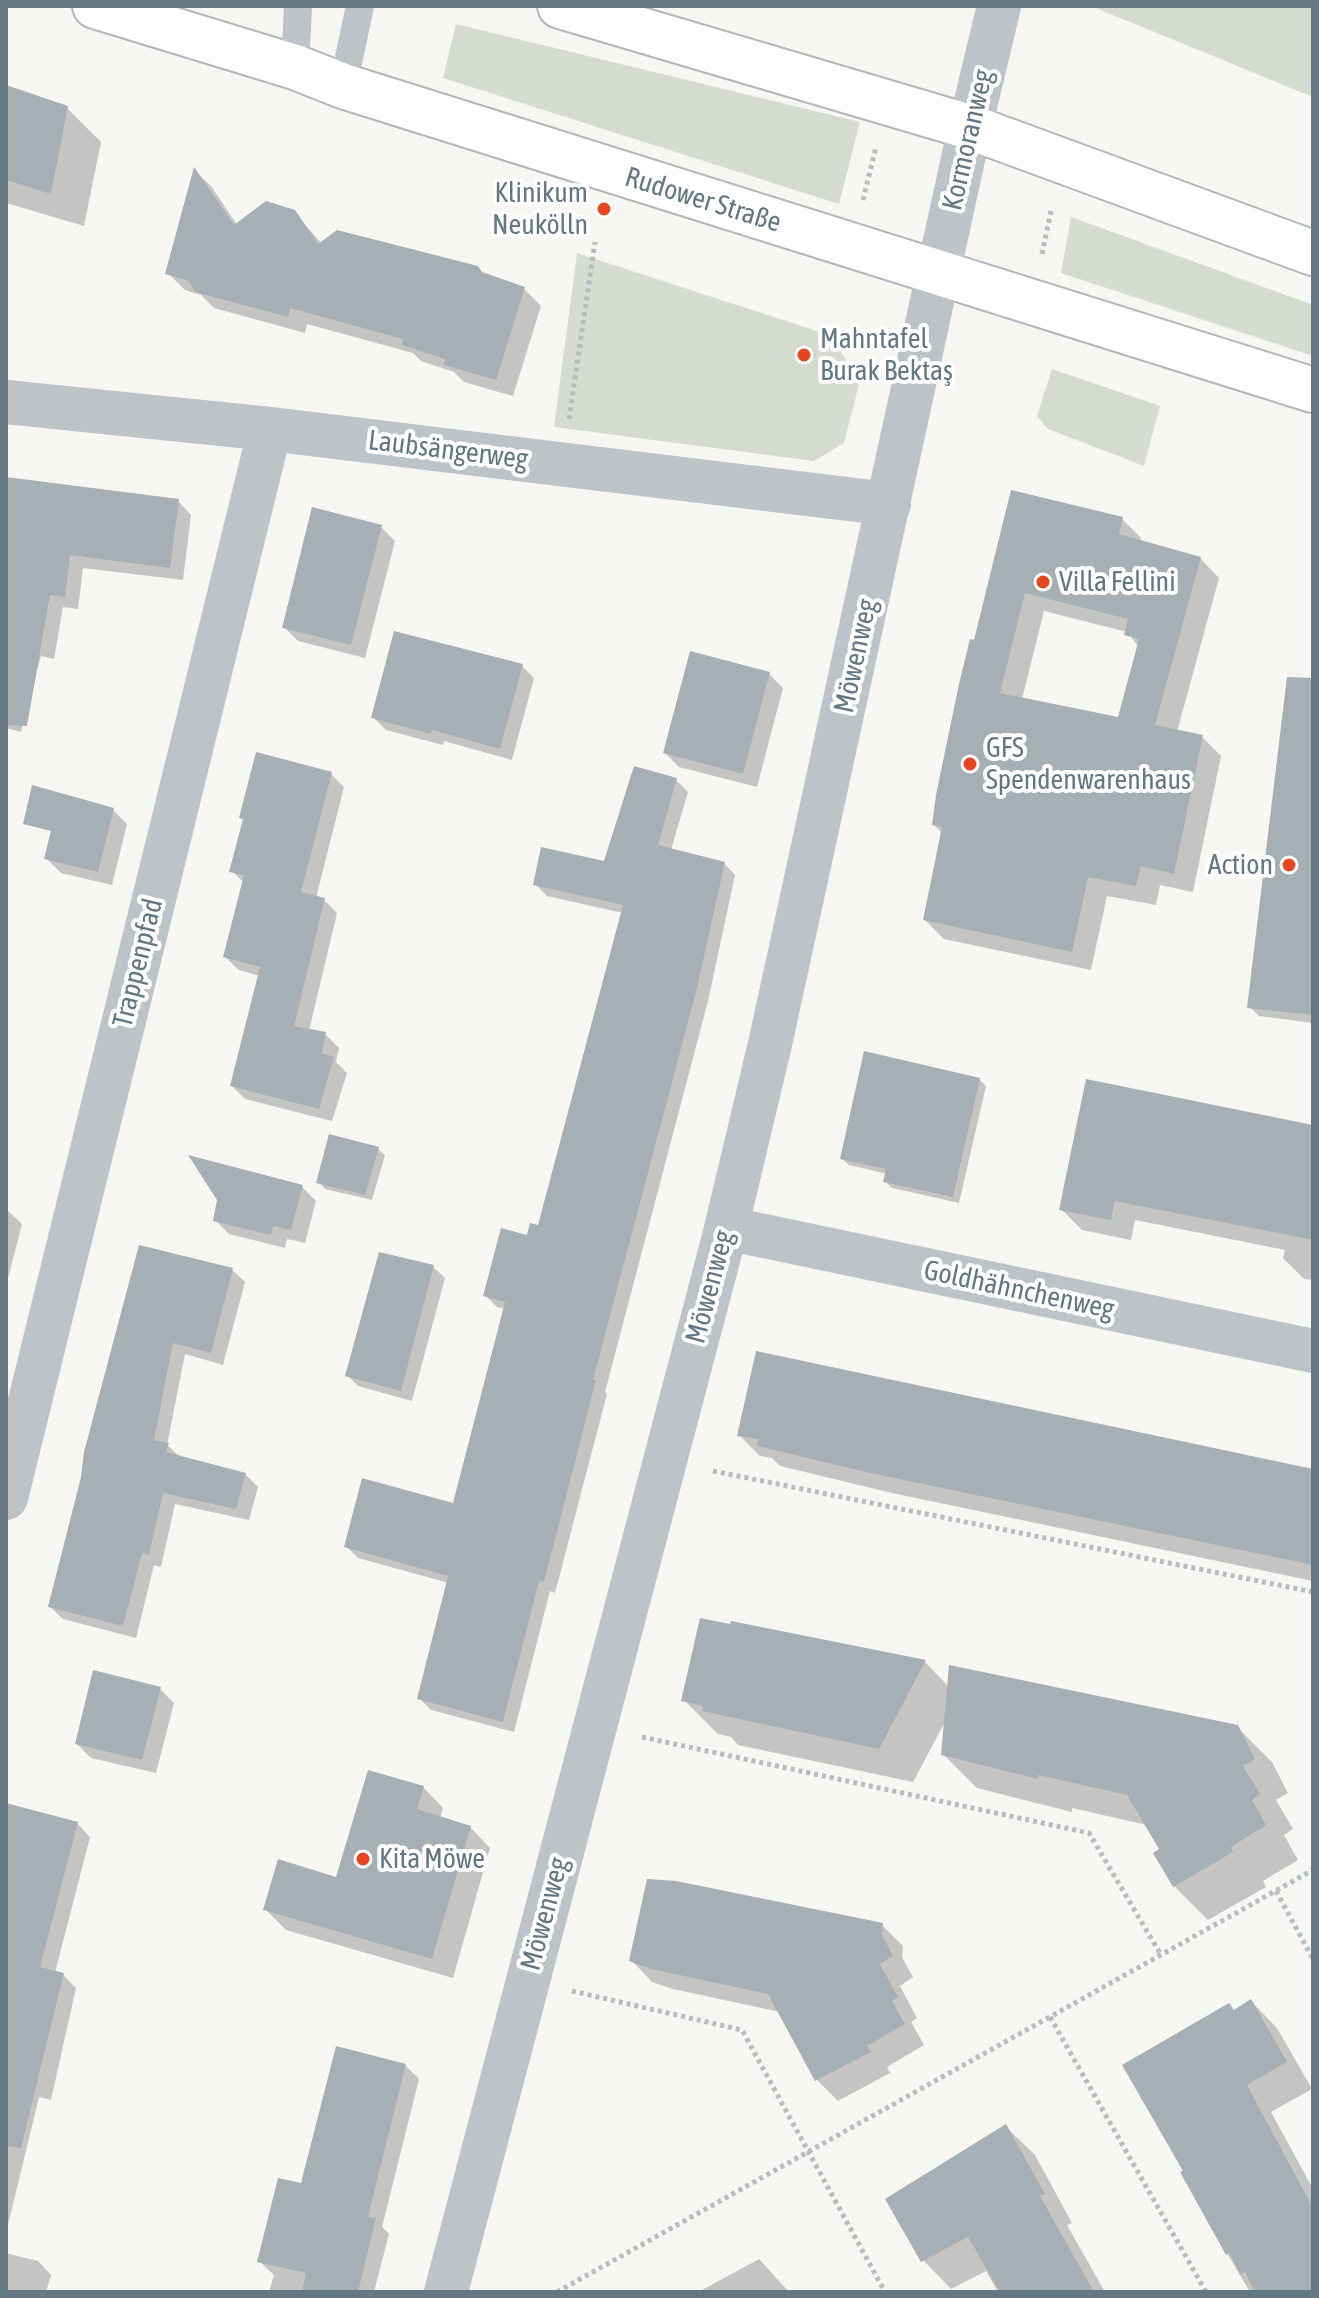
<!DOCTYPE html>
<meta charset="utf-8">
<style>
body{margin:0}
#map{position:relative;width:1319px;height:2298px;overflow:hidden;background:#f6f6f3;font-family:"Asap Condensed",sans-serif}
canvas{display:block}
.frame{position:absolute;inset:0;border:8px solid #647884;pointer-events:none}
</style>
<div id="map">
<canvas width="1319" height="2298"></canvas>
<div class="frame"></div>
</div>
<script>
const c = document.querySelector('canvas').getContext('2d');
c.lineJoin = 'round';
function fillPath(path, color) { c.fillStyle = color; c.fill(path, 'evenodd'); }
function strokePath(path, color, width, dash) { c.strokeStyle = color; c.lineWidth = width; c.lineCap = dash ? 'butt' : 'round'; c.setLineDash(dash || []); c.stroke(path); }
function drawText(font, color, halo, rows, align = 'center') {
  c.font = font + ' "Asap Condensed",sans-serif'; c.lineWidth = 8; c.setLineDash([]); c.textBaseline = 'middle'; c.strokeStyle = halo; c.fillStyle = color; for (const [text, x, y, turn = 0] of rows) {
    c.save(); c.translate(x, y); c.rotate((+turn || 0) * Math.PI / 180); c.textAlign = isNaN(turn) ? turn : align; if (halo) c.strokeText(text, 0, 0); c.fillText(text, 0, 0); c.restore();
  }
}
fillPath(new Path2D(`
 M 1091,6 L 1313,6 L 1313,97 Z
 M 456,24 L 860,122 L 839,204 L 443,78 Z
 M 1071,217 L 1313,305 L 1313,356 L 1061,273 Z
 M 577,253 L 832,336 L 859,384 L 844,443 L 814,461 L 554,427 Z
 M 1052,369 L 1160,406 L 1144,466 L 1048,429 L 1037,416 Z`), '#d6dbd2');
fillPath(new Path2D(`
 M 6,88 L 67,108 L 101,142 L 84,226 L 6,203 Z
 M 195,171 L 211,186 L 237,225 L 294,212 L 322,244 L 484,275 L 524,289 L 541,306 L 513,396 L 464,382 L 454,372 L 421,361 L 413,353 L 307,324 L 305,333 L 214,308 L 201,295 L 185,290 L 168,273 Z
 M 6,479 L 178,501 L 191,515 L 183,580 L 83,568 L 78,609 L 63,607 L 54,659 L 41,656 L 21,732 L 6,728 Z
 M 1013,492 L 1122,519 L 1141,538 L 1140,542 L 1200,558 L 1219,578 L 1177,732 L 1202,737 L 1221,756 L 1193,892 L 1160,885 L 1156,905 L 1107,896 L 1091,970 L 944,939 L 925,920 L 942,833 L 934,825 ZM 1044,611 L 1127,632 L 1139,647 L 1119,720 L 1022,699 Z
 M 381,527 L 395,541 L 365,658 L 298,641 L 284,627 Z
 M 522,666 L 534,678 L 512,760 L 444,741 L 443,745 L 386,730 L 374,718 Z
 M 769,674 L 783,688 L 757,787 L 679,767 L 665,753 Z
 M 1313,710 L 1313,1023 L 1259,1016 L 1250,1007 Z
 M 331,774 L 344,787 L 316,898 L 324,900 L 337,913 L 309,1031 L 325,1034 L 339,1048 L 336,1062 L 347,1073 L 332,1121 L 245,1099 L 232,1086 L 260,976 L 239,970 L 225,957 L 244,883 L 232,871 L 245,821 L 241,818 Z
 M 676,780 L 688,792 L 671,850 L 724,863 L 735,875 L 708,1001 L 605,1392 L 607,1394 L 555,1593 L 550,1591 L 514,1732 L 431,1710 L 420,1699 L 449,1583 L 358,1558 L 346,1546 L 454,1505 L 505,1309 L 497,1307 L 485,1295 L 528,1237 L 539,1228 L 623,913 L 547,896 L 535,884 L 606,863 Z
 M 113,810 L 127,824 L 112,885 L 61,873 L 46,858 Z
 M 979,1079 L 986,1086 L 959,1203 L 892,1188 L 885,1181 L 887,1174 L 849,1165 L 842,1159 Z
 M 1313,1127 L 1313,1280 L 1304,1279 L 1283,1258 L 1285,1250 L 1135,1220 L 1131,1240 L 1082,1230 L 1061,1209 Z
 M 378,1149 L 385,1155 L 372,1200 L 325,1189 L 319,1182 Z
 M 302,1187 L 316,1201 L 305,1243 L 287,1239 L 285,1248 L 229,1234 L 215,1220 Z
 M 6,1209 L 22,1224 L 6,1286 Z
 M 140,1248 L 232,1270 L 245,1282 L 223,1365 L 185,1354 L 167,1445 L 180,1457 L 245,1474 L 258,1487 L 249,1520 L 175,1504 L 161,1567 L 154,1565 L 136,1638 L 63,1619 L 50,1607 Z
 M 433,1267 L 445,1278 L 412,1401 L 358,1386 L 347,1375 Z
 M 739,1435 L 1313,1470 L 1313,1581 L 892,1493 L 780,1466 L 772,1458 L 760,1456 Z
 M 925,1662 L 949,1687 L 1237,1727 L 1272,1762 L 1288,1793 L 1276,1800 L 1293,1829 L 1284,1835 L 1298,1860 L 1263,1881 L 1266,1887 L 1208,1920 L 1174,1886 L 1161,1850 L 1147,1825 L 1072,1808 L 1072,1812 L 977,1788 L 943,1754 L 946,1720 L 913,1782 L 738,1745 L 731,1737 L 718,1734 L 684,1700 Z
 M 160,1689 L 174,1703 L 156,1773 L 91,1758 L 77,1744 Z
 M 423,1787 L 443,1808 L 440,1818 L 470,1827 L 490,1848 L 453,1978 L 286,1930 L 265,1909 L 337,1879 Z
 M 6,1805 L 77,1823 L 90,1837 L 55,1973 L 63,1975 L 76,1988 L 51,2100 L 39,2097 L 6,2233 Z
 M 882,1925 L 903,1946 L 902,1957 L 913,1977 L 900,1986 L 917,2018 L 911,2022 L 924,2045 L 887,2067 L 890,2073 L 838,2101 L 817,2080 L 780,2012 L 673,1989 L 652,1982 L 632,1961 Z
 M 1251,2001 L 1277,2028 L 1312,2089 L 1271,2112 L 1313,2189 L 1313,2292 L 1250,2292 L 1227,2253 L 1235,2011 Z
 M 405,2065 L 419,2079 L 382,2227 L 389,2234 L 374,2292 L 269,2292 L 274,2275 L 259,2261 L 303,2186 Z
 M 1006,2127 L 1035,2155 L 1072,2223 L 1067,2225 L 1105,2292 L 998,2292 L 986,2271 L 951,2289 L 923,2260 Z
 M 6,2253 L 38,2261 L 51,2275 L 46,2292 L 6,2292 Z
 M 759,2259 L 789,2292 L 704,2292 L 702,2290 Z`), '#0003');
fillPath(new Path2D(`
 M 6,85 L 68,106 L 51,194 L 6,180 Z
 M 194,167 L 234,225 L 266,201 L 295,210 L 318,244 L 337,230 L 478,266 L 482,272 L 525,287 L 496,380 L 444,365 L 445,359 L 402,345 L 403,339 L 290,308 L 288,317 L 195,292 L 189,281 L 165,274 Z
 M 6,477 L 179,499 L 170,568 L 70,555 L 65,597 L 50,595 L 27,726 L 6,725 Z
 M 1011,490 L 1123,517 L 1119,534 L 1201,557 L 1155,725 L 1203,735 L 1174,874 L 1141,866 L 1136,886 L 1088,877 L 1072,952 L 923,920 L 942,827 L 932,825 L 936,795 L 959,684 L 970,639 L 974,640 ZM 1025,593 L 1128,619 L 1124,635 L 1139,639 L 1118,717 L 1000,693 Z
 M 312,507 L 382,525 L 351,645 L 282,628 Z
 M 394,631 L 523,664 L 500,749 L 432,730 L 431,734 L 371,718 Z
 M 690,651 L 770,672 L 743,774 L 663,753 Z
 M 1287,677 L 1313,678 L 1313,1015 L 1247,1008 Z
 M 256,752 L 332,772 L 301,892 L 325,898 L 294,1026 L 326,1032 L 322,1053 L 334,1057 L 319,1109 L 230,1086 L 260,967 L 223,957 L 244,875 L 229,872 L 243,819 L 239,818 Z
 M 634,766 L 677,778 L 658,845 L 725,862 L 697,988 L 593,1380 L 596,1380 L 544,1582 L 539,1581 L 503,1722 L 417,1699 L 448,1576 L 344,1547 L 362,1478 L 453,1503 L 505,1302 L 483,1296 L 501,1228 L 527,1235 L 530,1223 L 538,1225 L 623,905 L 533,885 L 541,847 L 604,861 Z
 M 32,785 L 114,808 L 98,872 L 44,859 L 51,831 L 23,824 Z
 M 864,1051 L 980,1078 L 953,1197 L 883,1182 L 886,1169 L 840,1159 Z
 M 1086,1079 L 1313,1125 L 1313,1240 L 1115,1201 L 1111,1220 L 1059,1210 Z
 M 329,1134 L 379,1147 L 365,1195 L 316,1183 Z
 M 188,1155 L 303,1185 L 291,1230 L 273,1226 L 271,1235 L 213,1221 L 217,1200 Z
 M 139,1245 L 233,1268 L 211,1353 L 173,1343 L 154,1440 L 169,1443 L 166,1452 L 246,1473 L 236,1509 L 163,1493 L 149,1555 L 142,1553 L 123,1626 L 48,1607 L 81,1477 L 84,1452 Z
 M 379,1252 L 434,1265 L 401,1391 L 345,1376 Z
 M 756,1351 L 1313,1469 L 1313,1565 L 870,1473 L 757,1446 L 758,1439 L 737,1436 Z
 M 700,1618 L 730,1624 L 731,1621 L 926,1660 L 879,1749 L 702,1711 L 703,1706 L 681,1701 Z
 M 949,1665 L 1238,1725 L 1255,1759 L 1243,1766 L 1260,1794 L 1252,1800 L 1266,1825 L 1231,1847 L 1233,1852 L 1173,1887 L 1153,1853 L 1159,1849 L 1127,1795 L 1038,1775 L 1038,1779 L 941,1755 Z
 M 93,1670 L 161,1687 L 142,1760 L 75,1744 Z
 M 368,1770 L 424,1786 L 417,1809 L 471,1826 L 432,1959 L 263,1910 L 278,1859 L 336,1877 Z
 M 6,1803 L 78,1822 L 40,1967 L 64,1973 L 21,2148 L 6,2146 Z
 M 647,1879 L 676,1881 L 883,1923 L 882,1935 L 893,1956 L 880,1964 L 898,1997 L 892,2001 L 905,2024 L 867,2046 L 871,2052 L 815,2081 L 768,1994 L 651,1969 L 629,1961 Z
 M 1251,1999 L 1287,2062 L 1247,2085 L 1313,2208 L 1313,2292 L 1255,2292 L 1245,2272 L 1240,2274 L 1229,2253 L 1226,2255 L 1180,2172 L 1183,2171 L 1122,2065 L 1229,2003 L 1234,2010 Z
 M 336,2046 L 406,2064 L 368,2217 L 376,2218 L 358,2292 L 302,2292 L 306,2273 L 257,2262 L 278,2178 L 301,2183 Z
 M 1006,2124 L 1045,2194 L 1040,2196 L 1094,2292 L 1000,2292 L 968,2237 L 921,2262 L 885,2199 Z`), '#a6afb4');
const secondary = new Path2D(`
 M 95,6 L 295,67 L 343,86 L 1313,390
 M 560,6 L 970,127 L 1313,253`);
strokePath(secondary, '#b1b7bb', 48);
strokePath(new Path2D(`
 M 863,200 L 876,147
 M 1042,254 L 1051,211
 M 569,419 L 595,242
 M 713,1471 L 1313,1592
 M 642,1737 L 1089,1833 L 1161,1955
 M 1276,1891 L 1313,1959
 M 572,1991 L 742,2030 L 885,2292
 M 1050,2017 L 1206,2292
 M 557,2292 L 1313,1870`), '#b8bcbe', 5, [4, 4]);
strokePath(new Path2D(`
 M 295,67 L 298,6
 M 343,86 L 360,6`), '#bec3c7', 28);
strokePath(new Path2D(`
 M 6,402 L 270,429 L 889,504
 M 726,1228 L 1313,1351
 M 6,1498 L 270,429
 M 446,2292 L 724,1237 L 770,1044 L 970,127 L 999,6`), '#bec3c7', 44);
strokePath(secondary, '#fff', 44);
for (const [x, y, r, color] of [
 [604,209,8,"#e74621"],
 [804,355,8,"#e74621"],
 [1043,582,8,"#e74621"],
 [970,764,8,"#e74621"],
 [1289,865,8,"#e74621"],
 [363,1859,8,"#e74621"]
]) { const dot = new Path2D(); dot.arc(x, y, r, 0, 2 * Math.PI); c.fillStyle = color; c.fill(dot); strokePath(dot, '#fff', 3); }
drawText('28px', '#647884', '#fff', [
 ["Kormoranweg",968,140,-77],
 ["Rudower Straße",703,200,17],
 ["Laubsängerweg",448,450,7],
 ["Möwenweg",856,656,-78],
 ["Trappenpfad",138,963,-76],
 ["Möwenweg",710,1287,-75],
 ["Goldhähnchenweg",1019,1290,12],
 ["Möwenweg",545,1914,-75]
]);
drawText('28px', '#647884', '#fff', [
 ["Klinikum",588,193,"right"],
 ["Neukölln",588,225,"right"],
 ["Mahntafel",820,339],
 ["Burak Bektaş",820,371],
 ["Villa Fellini",1059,582],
 ["GFS",986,748],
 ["Spendenwarenhaus",986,780],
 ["Action",1273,865,"right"],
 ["Kita Möwe",379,1859]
], 'left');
</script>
